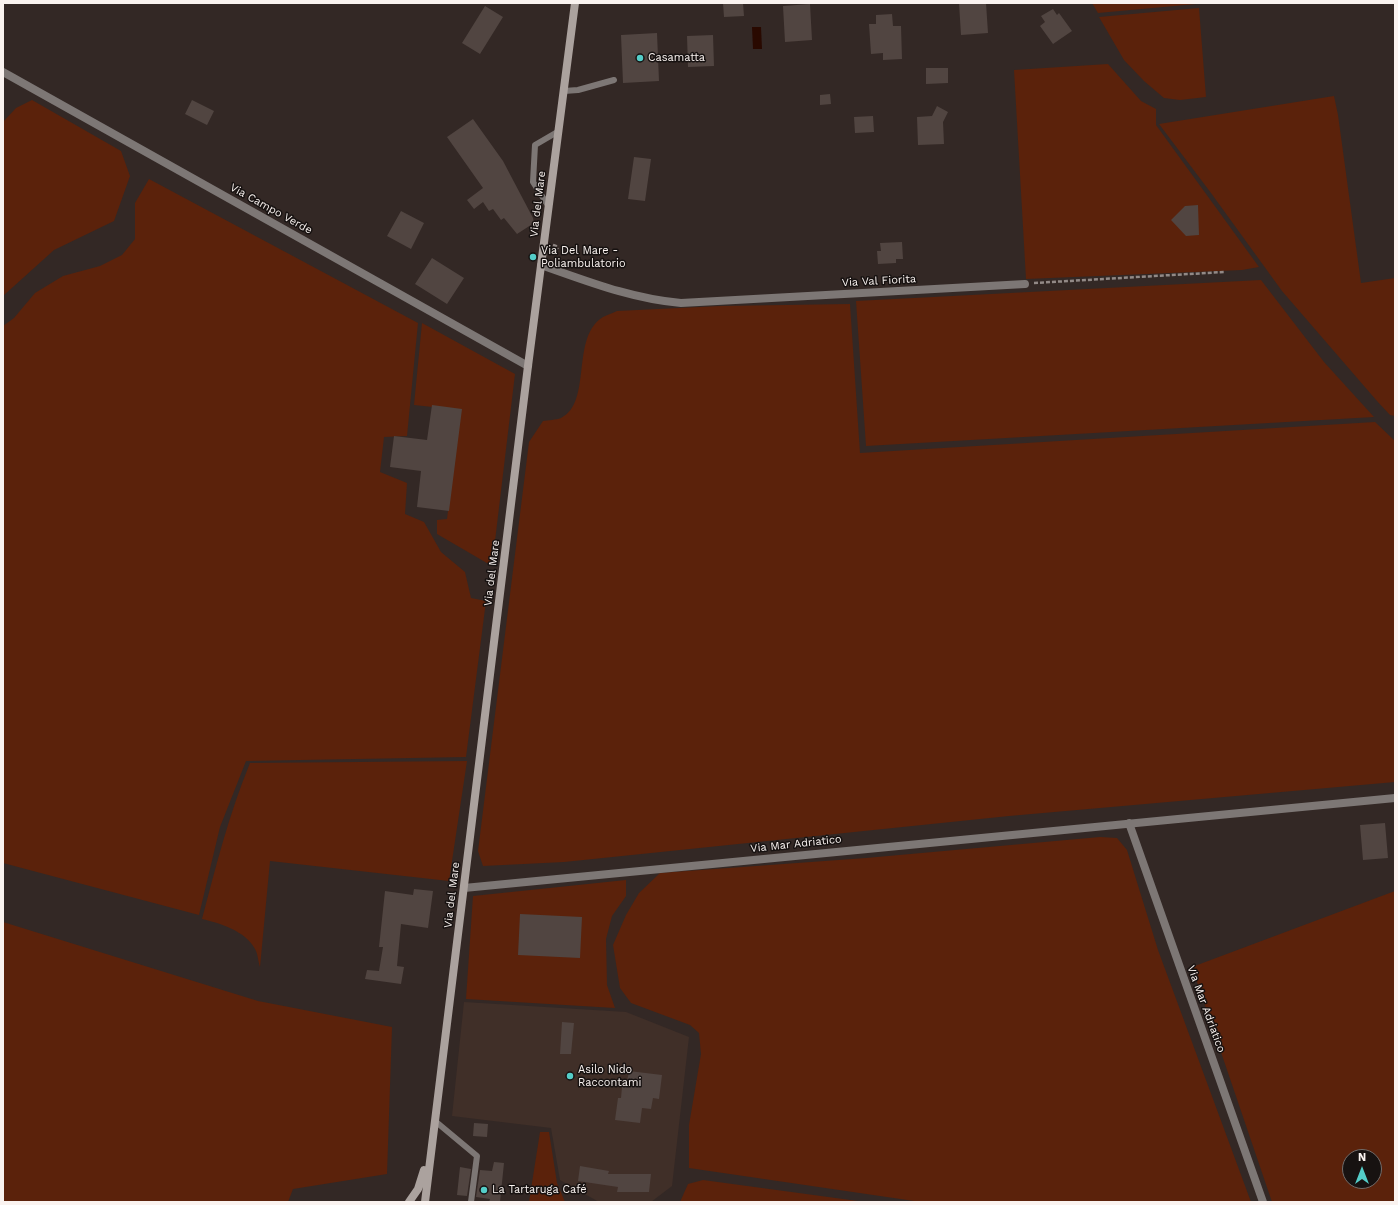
<!DOCTYPE html>
<meta charset="utf-8">
<style>
body{margin:0}
#map{position:relative;width:1398px;height:1205px;overflow:hidden;background:#332825;font-family:"Work Sans",sans-serif}
canvas{display:block}
.frame{position:absolute;inset:0;border:4px solid #faf3f0;pointer-events:none}
.north{position:absolute;left:1342px;top:1149px;width:40px;height:40px;box-sizing:border-box;background:#171211;border:1px solid #726c6a;border-radius:50%;rotate:0deg;font-size:11px;font-weight:700;line-height:16px;text-align:center;color:#faf3f0}
.north::after{content:'';display:block;margin:auto;width:14px;height:18px;background:#54cdc8;clip-path:polygon(50% 0,100% 100%,50% 72%,0 100%)}
</style>
<div id="map">
<canvas width="1398" height="1205"></canvas>
<div class="frame"></div>
<div class="north">N</div>
</div>
<script>
const c = document.querySelector('canvas').getContext('2d');
c.lineJoin = 'round';
function fillPath(path, color) { c.fillStyle = color; c.fill(path, 'evenodd'); }
function strokePath(path, color, width, dash) { c.strokeStyle = color; c.lineWidth = width; c.lineCap = dash ? 'butt' : 'round'; c.setLineDash(dash || []); c.stroke(path); }
function drawText(font, color, halo, rows, align = 'center') {
  c.font = font + ' "Work Sans",sans-serif'; c.lineWidth = 3; c.setLineDash([]); c.textBaseline = 'middle'; c.strokeStyle = halo; c.fillStyle = color; for (const [text, x, y, turn = 0] of rows) {
    c.save(); c.translate(x, y); c.rotate((+turn || 0) * Math.PI / 180); c.textAlign = isNaN(turn) ? turn : align; if (halo) c.strokeText(text, 0, 0); c.fillText(text, 0, 0); c.restore();
  }
}
fillPath(new Path2D(`
 M 464,1002 L 626,1012 L 689,1037 L 672,1186 L 651,1202 L 599,1202 L 560,1180 L 551,1128 L 452,1116 Z`), '#402f28');
fillPath(new Path2D(`
 M 1092,3 L 1207,3 L 1098,13 Z
 M 1199,8 L 1206,97 L 1180,100 L 1164,98 L 1144,81 L 1124,60 L 1099,17 Z
 M 1108,64 L 1141,101 L 1156,109 L 1156,125 L 1259,267 L 1242,270 L 1026,279 L 1014,70 Z
 M 1334,96 L 1338,115 L 1361,283 L 1395,278 L 1395,416 L 1390,415 L 1377,401 L 1282,291 L 1211,193 L 1159,124 Z
 M 32,100 L 121,151 L 130,176 L 114,221 L 54,250 L 3,296 L 3,122 L 16,108 Z
 M 149,179 L 418,323 L 407,436 L 384,437 L 380,472 L 407,483 L 405,514 L 424,522 L 441,552 L 465,572 L 471,598 L 486,601 L 466,757 L 246,761 L 220,827 L 199,915 L 3,863 L 3,326 L 14,318 L 35,293 L 63,276 L 100,266 L 122,255 L 135,239 L 135,203 Z
 M 1261,280 L 1324,362 L 1374,417 L 866,446 L 856,301 Z
 M 850,304 L 860,453 L 1375,422 L 1395,441 L 1395,782 L 1009,816 L 564,862 L 483,866 L 478,851 L 529,442 L 543,421 C 548,420 556,420 561,418 C 593,402 570,337 603,317 C 607,315 613,313 617,311 L 721,306 Z
 M 422,323 L 515,374 L 492,566 L 437,534 L 437,520 L 447,519 L 461,410 L 414,405 Z
 M 467,761 L 449,881 L 270,861 L 260,967 C 258,961 258,954 255,949 C 246,931 219,923 202,919 C 216,866 229,814 250,763 Z
 M 1100,837 L 1117,838 L 1127,850 L 1158,950 L 1251,1202 L 921,1202 L 689,1168 L 689,1125 L 701,1054 L 699,1033 L 690,1025 L 631,1003 L 620,988 L 613,945 L 626,915 L 639,893 L 660,873 L 866,858 Z
 M 626,880 L 626,896 L 612,916 L 606,939 L 607,985 L 615,1008 L 466,999 L 473,896 Z
 M 1395,891 L 1395,1202 L 1272,1202 L 1192,967 ZM 1350,1157 L 1374,1157 L 1374,1181 L 1350,1181 Z
 M 3,922 L 258,1001 L 392,1027 L 387,1174 L 293,1189 L 288,1202 L 3,1202 Z
 M 540,1132 L 549,1132 L 557,1183 L 565,1202 L 529,1202 Z
 M 703,1180 L 865,1202 L 680,1202 L 688,1184 Z`), '#5b220b');
fillPath(new Path2D(`
 M 752,27 L 761,27 L 762,49 L 753,49 Z`), '#290900');
fillPath(new Path2D(`
 M 723,3 L 743,3 L 744,16 L 724,17 Z
 M 959,3 L 986,3 L 988,33 L 961,35 Z
 M 810,4 L 812,40 L 785,42 L 783,6 Z
 M 485,6 L 503,17 L 480,54 L 462,43 Z
 M 1053,9 L 1057,15 L 1059,13 L 1072,31 L 1053,44 L 1040,26 L 1045,22 L 1041,16 Z
 M 892,14 L 893,26 L 901,26 L 902,59 L 883,60 L 883,53 L 871,54 L 869,24 L 876,24 L 876,15 Z
 M 657,33 L 659,81 L 623,83 L 621,35 Z
 M 713,35 L 714,66 L 688,67 L 687,36 Z
 M 926,68 L 948,68 L 948,83 L 926,84 Z
 M 830,94 L 831,104 L 820,105 L 820,95 Z
 M 192,100 L 214,111 L 207,125 L 185,114 Z
 M 937,106 L 948,112 L 943,122 L 944,144 L 918,145 L 917,117 L 932,116 Z
 M 873,116 L 874,132 L 855,133 L 854,117 Z
 M 473,119 L 503,161 L 533,218 L 534,223 L 517,234 L 504,218 L 501,220 L 493,209 L 489,211 L 483,202 L 474,209 L 467,200 L 483,188 L 447,137 Z
 M 634,157 L 651,159 L 645,201 L 628,199 Z
 M 1198,205 L 1199,235 L 1186,236 L 1171,220 L 1185,206 Z
 M 401,211 L 424,223 L 411,249 L 387,236 Z
 M 902,242 L 903,259 L 896,259 L 896,263 L 878,264 L 877,251 L 881,251 L 880,243 Z
 M 432,258 L 464,278 L 447,304 L 415,284 Z
 M 432,405 L 462,409 L 449,511 L 417,507 L 421,471 L 390,467 L 394,436 L 427,440 Z
 M 1385,823 L 1388,858 L 1363,860 L 1360,825 Z
 M 414,889 L 433,891 L 428,928 L 401,924 L 397,966 L 404,967 L 401,984 L 365,979 L 367,970 L 379,971 L 383,947 L 379,947 L 385,891 L 413,895 Z
 M 520,914 L 582,917 L 580,958 L 518,955 Z
 M 562,1022 L 574,1023 L 571,1054 L 560,1054 Z
 M 629,1071 L 662,1075 L 659,1099 L 653,1098 L 651,1109 L 642,1108 L 640,1123 L 615,1120 L 618,1098 L 621,1098 L 622,1087 L 626,1087 Z
 M 474,1123 L 488,1124 L 487,1137 L 473,1136 Z
 M 494,1162 L 504,1163 L 500,1202 L 489,1202 L 490,1199 L 476,1197 L 480,1170 L 492,1171 Z
 M 580,1166 L 609,1171 L 608,1174 L 651,1174 L 649,1192 L 617,1192 L 618,1187 L 578,1181 Z
 M 460,1167 L 471,1169 L 467,1196 L 457,1195 Z`), '#514541');
strokePath(new Path2D(`
 M 553,245 L 556,246 L 558,249
 M 1034,283 L 1224,272`), '#928986', 2.5, [4, 2]);
strokePath(new Path2D(`
 M 564,91 L 578,90 L 614,80
 M 549,207 L 533,182 L 535,145 L 559,131
 M 435,1121 L 477,1156 L 471,1202`), '#7d7775', 6);
strokePath(new Path2D(`
 M 3,72 L 528,366
 M 541,265 C 587,281 632,299 681,303 L 1025,284
 M 1129,823 L 1263,1202
 M 464,888 L 1395,798`), '#7d7775', 8);
strokePath(new Path2D(`
 M 409,1202 L 418,1189 L 424,1170
 M 425,1202 L 528,366 L 575,3`), '#aba29e', 8);
for (const [x, y, r, color] of [
 [640,58,4,"#54cdc8"],
 [533,257,4,"#54cdc8"],
 [570,1076,4,"#54cdc8"],
 [484,1190,4,"#54cdc8"]
]) { const dot = new Path2D(); dot.arc(x, y, r, 0, 2 * Math.PI); c.fillStyle = color; c.fill(dot); strokePath(dot, '#171211', 1.5); }
drawText('11px', '#faf3f0', '#171211', [
 ["Casamatta",648,58],
 ["Via Del Mare -",541,251],
 ["Poliambulatorio",541,264],
 ["Asilo Nido",578,1070],
 ["Raccontami",578,1083],
 ["La Tartaruga Café",492,1190]
], 'left');
drawText('11px', '#faf3f0', '#171211', [
 ["Via del Mare",538,204,-83],
 ["Via Campo Verde",271,209,29],
 ["Via Val Fiorita",879,281,-3],
 ["Via del Mare",492,573,-83],
 ["Via Mar Adriatico",796,844,-6],
 ["Via del Mare",452,895,-83],
 ["Via Mar Adriatico",1206,1009,70]
]);
</script>
